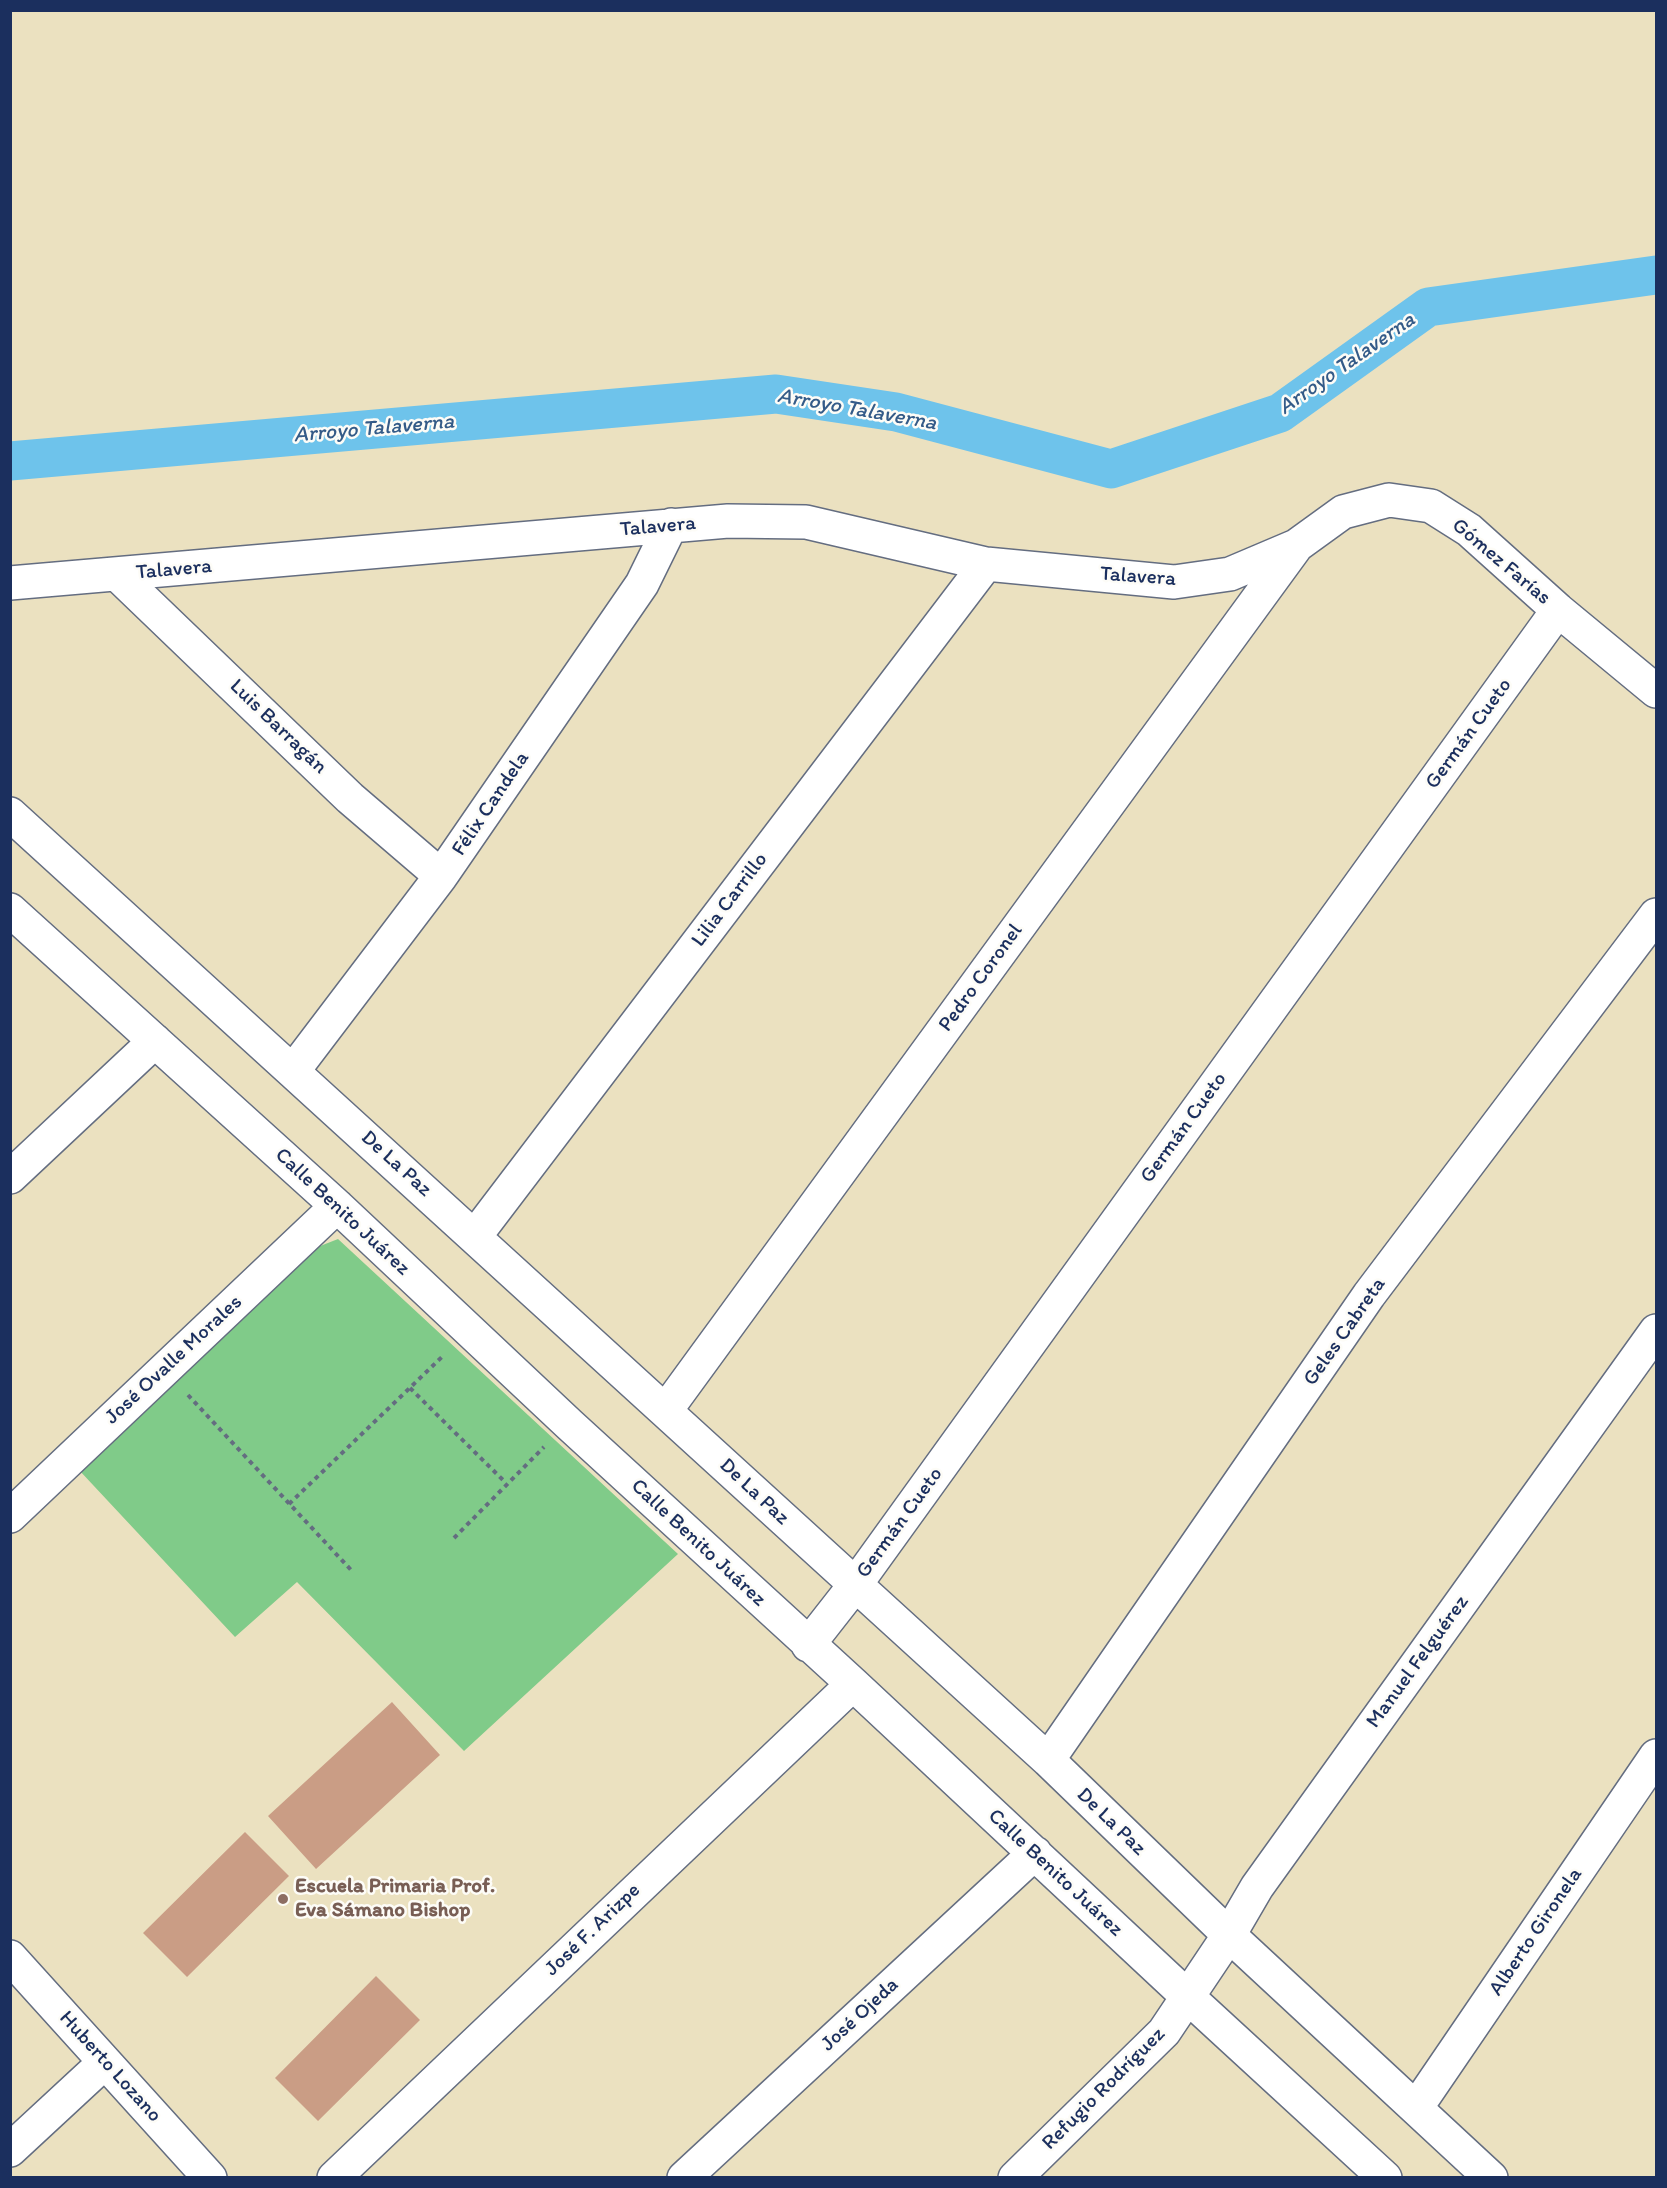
<!DOCTYPE html>
<meta charset="utf-8">
<style>
body{margin:0}
#map{position:relative;width:1667px;height:2188px;overflow:hidden;background:#ebe1c0;font-family:Itim,sans-serif}
canvas{display:block}
.frame{position:absolute;inset:0;border:12px solid #1b2f5e;pointer-events:none}
</style>
<div id="map">
<canvas width="1667" height="2188"></canvas>
<div class="frame"></div>
</div>
<script>
const c = document.querySelector('canvas').getContext('2d');
c.lineJoin = 'round';
function fillPath(path, color) { c.fillStyle = color; c.fill(path, 'evenodd'); }
function strokePath(path, color, width, dash) { c.strokeStyle = color; c.lineWidth = width; c.lineCap = dash ? 'butt' : 'round'; c.setLineDash(dash || []); c.stroke(path); }
function drawText(font, color, halo, rows, align = 'center') {
  c.font = font + ' Itim,sans-serif'; c.lineWidth = 5; c.setLineDash([]); c.textBaseline = 'middle'; c.strokeStyle = halo; c.fillStyle = color; for (const [text, x, y, turn = 0] of rows) {
    c.save(); c.translate(x, y); c.rotate((+turn || 0) * Math.PI / 180); c.textAlign = isNaN(turn) ? turn : align; if (halo) c.strokeText(text, 0, 0); c.fillText(text, 0, 0); c.restore();
  }
}
fillPath(new Path2D(`
 M 338,1239 L 678,1554 L 464,1751 L 297,1582 L 235,1637 L 79,1470 L 305,1252 Z`), '#80cb89');
strokePath(new Path2D(`
 M 10,461 L 776,394 L 896,412 L 1111,469 L 1280,413 L 1428,307 L 1656,275`), '#6ec3eb', 39);
fillPath(new Path2D(`
 M 392,1702 L 440,1755 L 316,1869 L 268,1816 Z
 M 245,1832 L 289,1876 L 187,1977 L 143,1933 Z
 M 376,1976 L 420,2020 L 318,2121 L 275,2078 Z`), '#ca9d85');
const street = new Path2D(`
 M 118,575 L 350,798 L 441,876
 M 10,583 L 728,521 L 806,522 L 986,564 L 1174,582 L 1230,574 L 1296,546 L 1343,512 L 1389,500 L 1431,506 L 1469,530 L 1558,610 L 1656,691
 M 10,814 L 1048,1760 L 1229,1935 L 1491,2178
 M 10,910 L 337,1206 L 570,1425 L 853,1684 L 1188,1997 L 1385,2178
 M 293,1071 L 441,876 L 642,584 L 671,525
 M 10,1177 L 155,1041
 M 475,1236 L 986,564
 M 666,1410 L 1295,548
 M 10,1516 L 337,1206
 M 808,1645 L 855,1585 L 1558,610
 M 1048,1760 L 1369,1295 L 1656,915
 M 10,1957 L 210,2178
 M 1416,2108 L 1656,1756
 M 10,2150 L 105,2062
 M 334,2178 L 853,1684
 M 684,2178 L 1035,1853
 M 1015,2178 L 1164,2032 L 1229,1935 L 1257,1887 L 1656,1331`);
strokePath(street, '#646d80', 36);
strokePath(new Path2D(`
 M 410,1388 L 505,1482
 M 188,1395 L 352,1571
 M 289,1504 L 444,1355
 M 454,1538 L 544,1447`), '#646d80', 4, [4.5, 4.5]);
strokePath(street, '#fff', 33);
for (const [x, y, r, color] of [
 [283,1899,6,"#8d6e63"]
]) { const dot = new Path2D(); dot.arc(x, y, r, 0, 2 * Math.PI); c.fillStyle = color; c.fill(dot); strokePath(dot, '#fdfcf7', 2); }
drawText('21px', '#1b2f5e', '#fdfcf7', [
 ["Talavera",658,527,-5],
 ["Gómez Farías",1501,562,40],
 ["Talavera",174,570,-5],
 ["Talavera",1138,577,4],
 ["Luis Barragán",278,727,44],
 ["Germán Cueto",1469,734,-54],
 ["Félix Candela",491,804,-56],
 ["Lilia Carrillo",730,900,-53],
 ["Pedro Coronel",981,978,-54],
 ["Germán Cueto",1184,1128,-54],
 ["De La Paz",396,1164,42],
 ["Calle Benito Juárez",342,1212,43],
 ["Geles Cabreta",1345,1332,-55],
 ["José Ovalle Morales",174,1360,-43],
 ["De La Paz",754,1492,43],
 ["Germán Cueto",900,1523,-54],
 ["Calle Benito Juárez",698,1543,43],
 ["Manuel Felguérez",1418,1662,-54],
 ["De La Paz",1111,1822,44],
 ["Calle Benito Juárez",1055,1873,43],
 ["José F. Arizpe",593,1930,-44],
 ["Alberto Gironela",1536,1932,-56],
 ["José Ojeda",860,2015,-43],
 ["Huberto Lozano",110,2067,48],
 ["Refugio Rodríguez",1104,2089,-45]
]);
drawText('bold 21px', '#785e54', '#fdfcf7', [
 ["Escuela Primaria Prof.",295,1887],
 ["Eva Sámano Bishop",295,1911]
], 'left');
drawText('italic 22px', '#345b88', '#fdfcf7', [
 ["Arroyo Talaverna",1347,364,-35],
 ["Arroyo Talaverna",857,410,10],
 ["Arroyo Talaverna",374,429,-5]
]);
</script>
